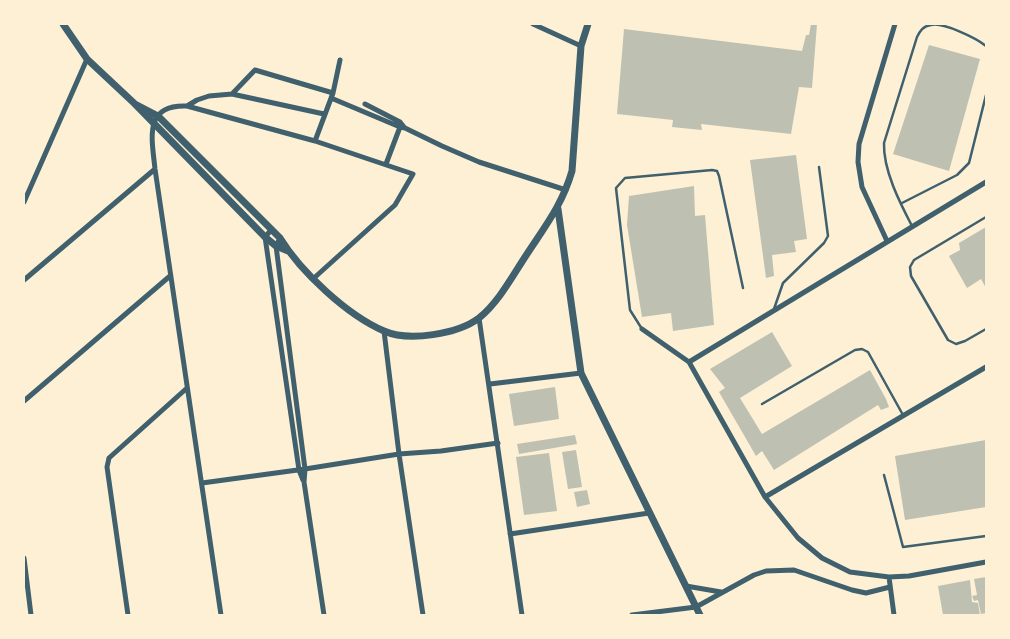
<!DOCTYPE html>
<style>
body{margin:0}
#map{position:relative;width:1010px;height:639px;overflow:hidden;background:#fdf0d5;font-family:Jost,sans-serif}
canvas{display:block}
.frame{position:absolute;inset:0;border:25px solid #fdf0d5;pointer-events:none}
</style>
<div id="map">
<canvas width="1010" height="639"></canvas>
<div class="frame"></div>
</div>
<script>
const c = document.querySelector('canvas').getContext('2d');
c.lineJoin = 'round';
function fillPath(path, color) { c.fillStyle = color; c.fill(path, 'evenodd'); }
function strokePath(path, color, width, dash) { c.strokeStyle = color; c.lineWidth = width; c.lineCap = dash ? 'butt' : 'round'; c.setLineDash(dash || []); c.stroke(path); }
fillPath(new Path2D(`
 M 811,24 L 817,24 L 812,88 L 799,87 L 791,134 L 701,124 L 702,130 L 672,127 L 673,120 L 617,114 L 624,29 L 802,51 L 806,35 L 809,35 Z
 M 929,45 L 980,59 L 949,171 L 893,154 Z
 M 796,155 L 807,239 L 794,241 L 796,252 L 772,255 L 774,276 L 766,278 L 750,160 Z
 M 694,186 L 695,216 L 705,215 L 714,325 L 673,331 L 671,313 L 642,317 L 627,225 L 629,196 Z
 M 986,227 L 986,288 L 981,279 L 967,288 L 949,256 L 960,250 L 959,243 Z
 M 772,332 L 792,366 L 740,398 L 762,434 L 870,370 L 886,399 L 889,407 L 881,410 L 878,405 L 774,470 L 762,451 L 756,456 L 719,392 L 725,388 L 710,369 Z
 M 555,387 L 559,419 L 514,426 L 509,394 Z
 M 575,435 L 577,444 L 519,454 L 517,444 Z
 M 986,440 L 986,507 L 905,520 L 895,456 Z
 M 576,450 L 582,487 L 568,489 L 562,452 Z
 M 549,453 L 557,511 L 524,515 L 516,457 Z
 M 587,490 L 590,504 L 577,507 L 574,492 Z
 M 986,577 L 986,613 L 981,614 L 978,600 L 974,601 L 972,596 L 977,595 L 974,579 Z
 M 970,580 L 972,602 L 978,603 L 980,615 L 943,615 L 938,586 Z`), '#bec0b2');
strokePath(new Path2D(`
 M 902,203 L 957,175 L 969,163 L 986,95
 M 986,217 L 914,260 L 910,267 L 911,276 L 948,340 L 956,344 L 965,341 L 986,329
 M 912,226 C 900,203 883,170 884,143 L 917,37 C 920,31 923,26 931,25 C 943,22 976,38 986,46
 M 774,309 L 783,283 L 824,243 L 828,236 L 819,167
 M 642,329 L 630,310 L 616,188 L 625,178 L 712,170 L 717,171 L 719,176 L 743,288
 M 762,404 L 855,350 L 862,349 L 868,352 L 903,415
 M 884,475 L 903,547 L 986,536`), '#3f606c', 2.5);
strokePath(new Path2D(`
 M 533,24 L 581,46
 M 232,94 L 255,70 L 333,93
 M 331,98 L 400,127
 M 365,104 L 400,122 L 404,127
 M 187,106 L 197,100 L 209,96 L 232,94 L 324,114
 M 315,141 L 333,93 L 340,60
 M 386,164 L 400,127 L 405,128 L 442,146 L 479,162 L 566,190
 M 24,202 L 87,59
 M 272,229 L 265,237 L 299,470 L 303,480
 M 280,238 L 276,246 L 305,469 L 304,482 L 324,615
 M 887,241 L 862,187 L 858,162 L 859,144 L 895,24
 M 24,280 L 155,169
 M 479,318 L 522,615
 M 642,329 L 689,362 L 765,497 L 798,538 L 822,558 L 850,572 L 889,577 L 909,576 L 986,562
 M 384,331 L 399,454 L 423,615
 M 689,362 L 986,182
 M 490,384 L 581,373
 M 24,401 L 170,276
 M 202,483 L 305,469 L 399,454 L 441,451 L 498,443
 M 765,497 L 986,367
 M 510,534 L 649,513
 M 24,558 L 31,615
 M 889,577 L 894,615
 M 686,586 L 721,592
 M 128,615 L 107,467 L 109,458 L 187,388
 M 221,615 L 155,169 C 152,139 143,104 187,106 L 315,141 L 413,174 L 395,205 L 314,278
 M 632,615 L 696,607 L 754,575 L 766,571 L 794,570 L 852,590 L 866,593 L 890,587`), '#3f606c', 5);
strokePath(new Path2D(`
 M 63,24 L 87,59 L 135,104 L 265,237 L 276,246 L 288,251
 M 135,104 L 158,116 L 280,238 C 301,272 347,315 384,331 C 409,342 458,334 479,318 C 499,302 513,275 527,254 C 546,225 562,205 572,171 L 581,46 L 588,24
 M 558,209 L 581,373 L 700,615`), '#3f606c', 7);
</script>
